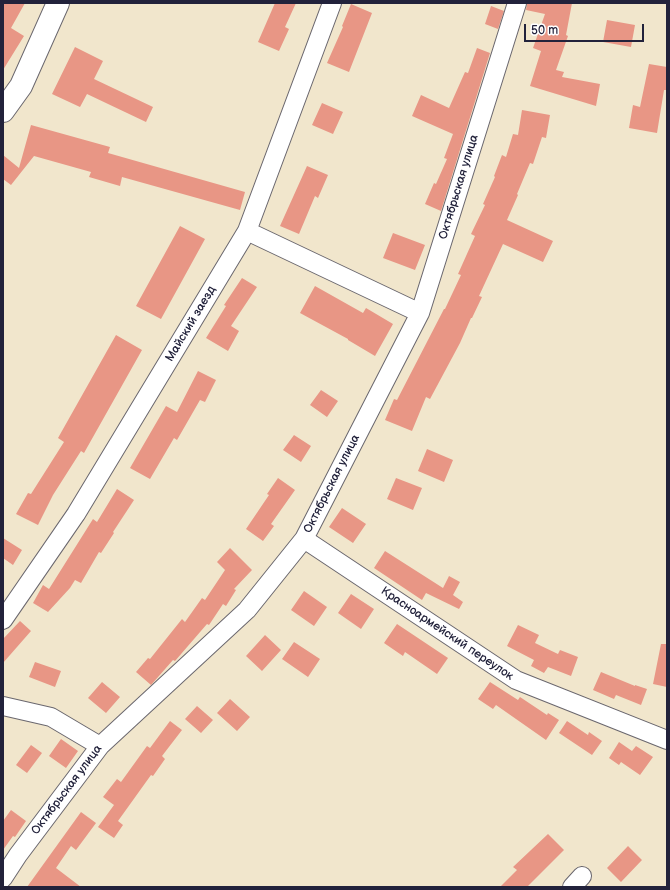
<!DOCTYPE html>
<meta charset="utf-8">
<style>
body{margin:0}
#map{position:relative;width:670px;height:890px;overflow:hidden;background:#f1e6cc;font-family:"Balsamiq Sans",sans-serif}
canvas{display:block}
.frame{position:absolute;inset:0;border:4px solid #22223b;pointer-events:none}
.scale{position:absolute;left:524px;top:24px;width:120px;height:18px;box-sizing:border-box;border:2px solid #22223b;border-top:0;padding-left:5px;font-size:12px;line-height:14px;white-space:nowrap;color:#22223b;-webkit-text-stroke:3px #fff;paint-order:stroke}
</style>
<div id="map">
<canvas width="670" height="890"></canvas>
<div class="frame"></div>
<div class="scale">50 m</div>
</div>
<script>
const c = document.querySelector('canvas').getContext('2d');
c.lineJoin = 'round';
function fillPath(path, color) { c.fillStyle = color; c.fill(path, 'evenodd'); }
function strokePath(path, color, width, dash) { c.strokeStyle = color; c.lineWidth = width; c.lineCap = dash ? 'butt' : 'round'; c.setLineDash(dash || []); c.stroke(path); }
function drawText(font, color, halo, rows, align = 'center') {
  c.font = font + ' "Balsamiq Sans",sans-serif'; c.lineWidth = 3; c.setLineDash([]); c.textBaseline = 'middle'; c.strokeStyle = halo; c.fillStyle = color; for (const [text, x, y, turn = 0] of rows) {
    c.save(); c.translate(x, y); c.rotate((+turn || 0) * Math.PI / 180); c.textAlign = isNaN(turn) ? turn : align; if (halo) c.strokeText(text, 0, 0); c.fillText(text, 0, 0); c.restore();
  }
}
fillPath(new Path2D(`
 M 3,3 L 25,3 L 11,28 L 24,36 L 3,70 Z
 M 275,3 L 296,3 L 285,27 L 289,29 L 279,51 L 258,42 Z
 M 527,3 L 572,3 L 566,35 L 568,36 L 556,70 L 564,72 L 562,77 L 600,84 L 596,106 L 530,86 L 541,51 L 533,48 L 545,14 L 526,10 Z
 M 351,4 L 372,13 L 349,72 L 327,63 L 343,27 L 342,26 Z
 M 491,6 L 504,11 L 498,29 L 485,24 Z
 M 607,20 L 635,25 L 631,47 L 603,42 Z
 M 75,47 L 103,61 L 94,79 L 153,107 L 146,122 L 87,94 L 80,107 L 52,94 Z
 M 477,48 L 490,53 L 441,211 L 425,204 L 434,183 L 436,184 L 447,159 L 444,158 L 453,134 L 412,116 L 421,95 L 449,108 L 465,72 L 468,73 Z
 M 649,64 L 667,67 L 667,90 L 664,90 L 657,133 L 629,128 L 633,105 L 640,107 Z
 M 322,103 L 343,112 L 333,134 L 312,125 Z
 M 522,110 L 550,115 L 546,138 L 542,137 L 533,164 L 530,163 L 517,194 L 518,195 L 507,220 L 553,241 L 543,262 L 503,244 L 479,296 L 482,297 L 472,318 L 471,318 L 460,343 L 430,399 L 426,397 L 412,431 L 385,420 L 394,399 L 397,400 L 444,309 L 445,309 L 461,275 L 458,274 L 475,236 L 471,234 L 485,205 L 483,204 L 495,177 L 494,176 L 502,155 L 506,157 L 513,134 L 518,135 Z
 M 31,125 L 110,147 L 108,153 L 245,192 L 240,210 L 122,177 L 120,186 L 89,177 L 91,172 L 34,156 L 11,185 L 3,179 L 3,155 L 19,168 Z
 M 307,166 L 328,175 L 318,198 L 315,196 L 299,234 L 280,226 Z
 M 180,226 L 205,239 L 161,319 L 136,306 Z
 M 393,233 L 425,245 L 415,270 L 383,258 Z
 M 242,278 L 257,287 L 231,326 L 239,331 L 228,351 L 206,338 L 226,306 L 224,305 Z
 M 315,286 L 363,313 L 366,308 L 393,324 L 375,356 L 348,340 L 348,339 L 300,313 Z
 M 116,335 L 142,350 L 84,453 L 81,451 L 53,495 L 38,525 L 16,514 L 28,493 L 31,494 L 64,442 L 58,438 Z
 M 198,371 L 216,380 L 205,402 L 200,400 L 177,440 L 174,438 L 150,479 L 130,468 L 166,406 L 177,412 Z
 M 321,390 L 338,401 L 327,417 L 310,405 Z
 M 294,435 L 311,446 L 301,462 L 283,450 Z
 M 427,449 L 453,460 L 444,482 L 418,471 Z
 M 278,478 L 295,490 L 271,524 L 274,526 L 263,541 L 246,529 L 269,495 L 267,494 Z
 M 396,478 L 422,488 L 413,510 L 387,499 Z
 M 117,489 L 134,500 L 113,532 L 114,533 L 101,553 L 99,552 L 81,583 L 75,580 L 70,588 L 48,612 L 33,603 L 43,585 L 49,589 L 93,519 L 97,522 Z
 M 342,508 L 366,524 L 353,543 L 329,527 Z
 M 3,538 L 22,550 L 13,565 L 3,558 Z
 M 230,548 L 252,570 L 234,589 L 236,590 L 226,606 L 223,604 L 209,625 L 207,624 L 175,661 L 173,660 L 151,685 L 136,672 L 148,658 L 150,659 L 182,619 L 185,622 L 202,598 L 205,600 L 225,570 L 217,562 Z
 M 385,551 L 443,588 L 449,576 L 460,582 L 453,595 L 463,602 L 459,609 L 426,593 L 422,600 L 374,568 Z
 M 304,591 L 327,607 L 314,626 L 291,610 Z
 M 351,594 L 374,609 L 361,629 L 338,613 Z
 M 20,621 L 31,631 L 3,663 L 3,639 Z
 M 397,624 L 448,658 L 437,674 L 405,652 L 403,656 L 384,643 Z
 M 518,625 L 539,635 L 535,643 L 558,654 L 560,650 L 578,657 L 571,676 L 548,667 L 544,673 L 531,666 L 534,660 L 507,646 Z
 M 265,635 L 281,650 L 262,671 L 246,656 Z
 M 294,642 L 320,659 L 308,677 L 282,659 Z
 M 661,644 L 667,644 L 667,687 L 653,684 Z
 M 35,662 L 61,671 L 55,687 L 29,677 Z
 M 601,672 L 635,686 L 635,685 L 647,689 L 641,705 L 616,695 L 614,699 L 593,690 Z
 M 102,682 L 120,697 L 106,713 L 88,698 Z
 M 490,682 L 518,700 L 520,697 L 547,715 L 548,713 L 559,720 L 546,740 L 496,705 L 493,709 L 478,699 Z
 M 230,699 L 250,717 L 237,731 L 217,713 Z
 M 197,706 L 213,720 L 201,733 L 185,719 Z
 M 170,721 L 182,730 L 162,756 L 165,759 L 153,776 L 151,775 L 118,821 L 123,825 L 114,838 L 98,827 L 114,805 L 103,797 L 117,779 L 121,782 L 147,746 L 150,748 Z
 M 567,721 L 588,735 L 589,732 L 602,741 L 592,755 L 559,733 Z
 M 61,739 L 78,751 L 66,768 L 49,756 Z
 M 619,742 L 632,751 L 636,746 L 653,757 L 640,775 L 621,762 L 619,765 L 609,758 Z
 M 31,745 L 42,753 L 27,773 L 16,765 Z
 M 11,810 L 26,821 L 15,837 L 13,836 L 3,850 L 3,821 Z
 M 81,812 L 96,823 L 76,850 L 71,846 L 56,868 L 81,887 L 27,887 Z
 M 548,834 L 564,850 L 527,887 L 500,887 L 517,870 L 513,867 Z
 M 628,846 L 642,860 L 621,882 L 607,868 Z`), '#e89685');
const minor = new Path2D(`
 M 247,231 L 420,313
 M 304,539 L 516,680 L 667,740
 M 3,620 L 76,514 L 247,231 L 332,3
 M 3,706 L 51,717 L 100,746
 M 3,878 L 18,855 L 100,746 L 247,610 L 304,539 L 420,313 L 517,3
 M 572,887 L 582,876`);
const secondary = new Path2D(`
 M 3,111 L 21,86 L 58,3`);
strokePath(minor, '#6a676e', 20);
strokePath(secondary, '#6a676e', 24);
strokePath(minor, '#fff', 18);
strokePath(secondary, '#fff', 22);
drawText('12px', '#22223b', '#fff', [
 ["Октябрьская улица",459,187,-73],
 ["Майский заезд",191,324,-59],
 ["Октябрьская улица",332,484,-63],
 ["Красноармейский переулок",447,634,34],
 ["Октябрьская улица",67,790,-53]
]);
</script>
